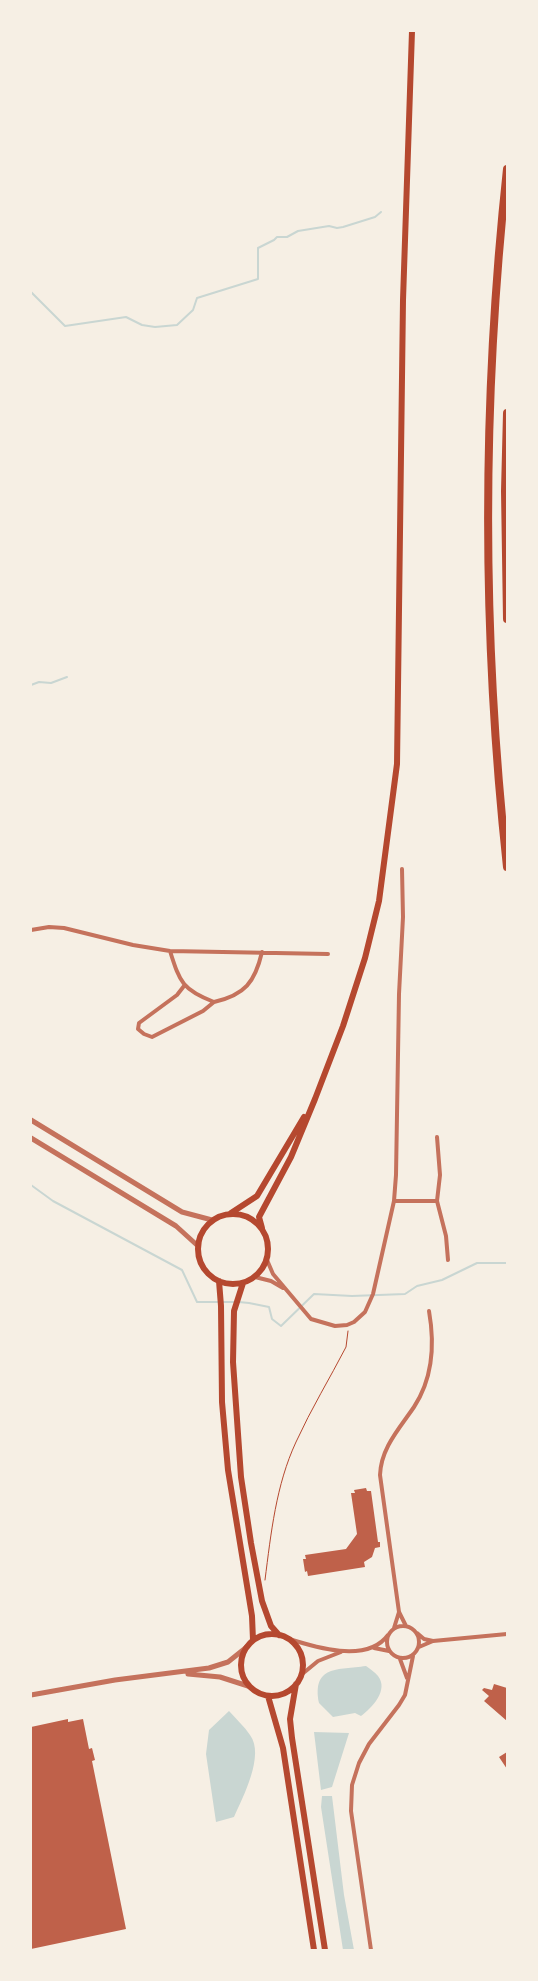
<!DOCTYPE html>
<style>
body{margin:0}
#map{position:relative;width:538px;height:1981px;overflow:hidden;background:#f6efe4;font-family:"Golos Text",sans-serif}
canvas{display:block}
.frame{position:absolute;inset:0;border:32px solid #f6efe4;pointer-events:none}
</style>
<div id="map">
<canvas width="538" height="1981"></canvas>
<div class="frame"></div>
</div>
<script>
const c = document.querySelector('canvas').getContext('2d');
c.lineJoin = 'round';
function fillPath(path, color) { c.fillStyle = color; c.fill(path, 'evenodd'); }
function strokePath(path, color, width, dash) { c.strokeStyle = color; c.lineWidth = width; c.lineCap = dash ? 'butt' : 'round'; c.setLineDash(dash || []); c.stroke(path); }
fillPath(new Path2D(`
 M 366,1666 C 370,1669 375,1672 378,1676 C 389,1690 372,1708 361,1716 L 355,1713 L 333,1717 L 319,1703 C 312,1665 338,1670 366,1666 Z
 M 229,1711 C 236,1719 244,1726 250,1735 C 265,1755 243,1797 234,1817 L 216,1822 L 206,1754 L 209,1730 Z
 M 314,1732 L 349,1733 L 332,1787 L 321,1790 Z
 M 322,1796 L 332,1796 L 344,1895 L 354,1950 L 343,1950 L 321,1807 Z`), '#c9d6d2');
strokePath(new Path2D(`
 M 31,292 L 65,326 L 126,317 L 142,325 L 155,327 L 177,325 L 193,310 L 197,298 L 258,279 L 258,248 L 274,240 L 277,237 L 287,237 L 298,231 L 329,226 L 337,228 L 343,227 L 375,217 L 381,212
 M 31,685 L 39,682 L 51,683 L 67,677
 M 31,1185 L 53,1201 L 182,1270 L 197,1302 L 234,1302
 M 239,1302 L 249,1303 L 269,1307 L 272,1319 L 281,1326 L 314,1294 L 352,1296 L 405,1294 L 417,1286 L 442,1280 L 477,1263 L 507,1263`), '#c9d6d2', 2);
fillPath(new Path2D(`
 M 366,1488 L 367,1491 L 371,1491 L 378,1542 L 380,1542 L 380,1547 L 375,1548 L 372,1557 L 364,1562 L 365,1567 L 308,1576 L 307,1571 L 305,1572 L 303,1559 L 306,1559 L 305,1555 L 346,1549 L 357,1534 L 351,1493 L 355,1493 L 354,1490 Z
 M 494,1684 L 507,1688 L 507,1721 L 484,1701 L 489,1696 L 482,1690 L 484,1688 L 492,1690 Z
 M 68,1719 L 68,1722 L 83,1719 L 89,1749 L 92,1748 L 95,1760 L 92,1761 L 126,1929 L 31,1949 L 31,1727 Z
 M 507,1752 L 507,1769 L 499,1757 Z`), '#bf614a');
strokePath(new Path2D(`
 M 265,1580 C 271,1533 276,1485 296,1442 C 311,1409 330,1378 346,1347 L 348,1331`), '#b5482f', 1);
strokePath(new Path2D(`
 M 31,930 L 49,927 L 64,928 L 133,945 L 170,951 L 328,954
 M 170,951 C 180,983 183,990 214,1002 C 245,995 255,982 262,952
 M 184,986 L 177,995 L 139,1023 L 138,1029 L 144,1034 L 152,1037 L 203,1011 L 214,1002
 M 437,1137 L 440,1175 L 437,1201 L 446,1236 L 448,1260
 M 394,1201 L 437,1201
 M 267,1260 L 273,1274 L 311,1319 L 335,1326 L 347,1325 L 354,1322 L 365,1312 L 373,1294 L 394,1201 L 396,1175 L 399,994 L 403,917 L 402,869
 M 255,1277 L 271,1281 L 283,1288
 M 399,1612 L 406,1626
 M387 1642a16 16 0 1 1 32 0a16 16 0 1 1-32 0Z
 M 394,1628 L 399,1612 L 380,1475 C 381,1448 399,1429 414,1407 C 433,1378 435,1345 429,1311
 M 417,1633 L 424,1639 L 433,1641
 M 286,1638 C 314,1647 367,1664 388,1635
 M 419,1647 L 433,1641 L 507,1634
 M 374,1648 L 389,1651
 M 400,1659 L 407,1678
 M 301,1675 L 318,1661 L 341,1652
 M 371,1950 L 351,1811 L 352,1785 L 359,1763 L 369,1744 L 399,1705 L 405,1695 L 413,1656`), '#c5725c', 4);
strokePath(new Path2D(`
 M 31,1120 L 182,1212 L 212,1220
 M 31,1138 L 176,1226 L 198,1246
 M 188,1674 L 220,1677 L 248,1686
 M 31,1695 L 115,1680 L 209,1668 L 228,1662 L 248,1646`), '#c5725c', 5);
strokePath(new Path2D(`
 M 231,1213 L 257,1196 L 304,1117
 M198 1249a35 35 0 1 1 70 0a35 35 0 1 1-70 0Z
 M 262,1228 L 259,1217 L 291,1157 L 315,1099 L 343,1026 L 365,958 L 379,901 L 397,764 L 403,300 L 412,31
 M 219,1281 L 221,1306 L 222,1402 L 228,1470 L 252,1616 L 253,1640
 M 243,1283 L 234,1311 L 233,1362 L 241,1477 L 251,1543 L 262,1601 L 271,1626 L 279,1635
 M241 1665a31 31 0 1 1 62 0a31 31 0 1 1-62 0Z
 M 296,1684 L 290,1719 L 292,1738 L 325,1950
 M 268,1696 L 283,1748 L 314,1950`), '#b5482f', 6);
strokePath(new Path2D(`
 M 507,169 C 482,400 482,636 507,867
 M 507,413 L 505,491 L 507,619`), '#b5482f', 8);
</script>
